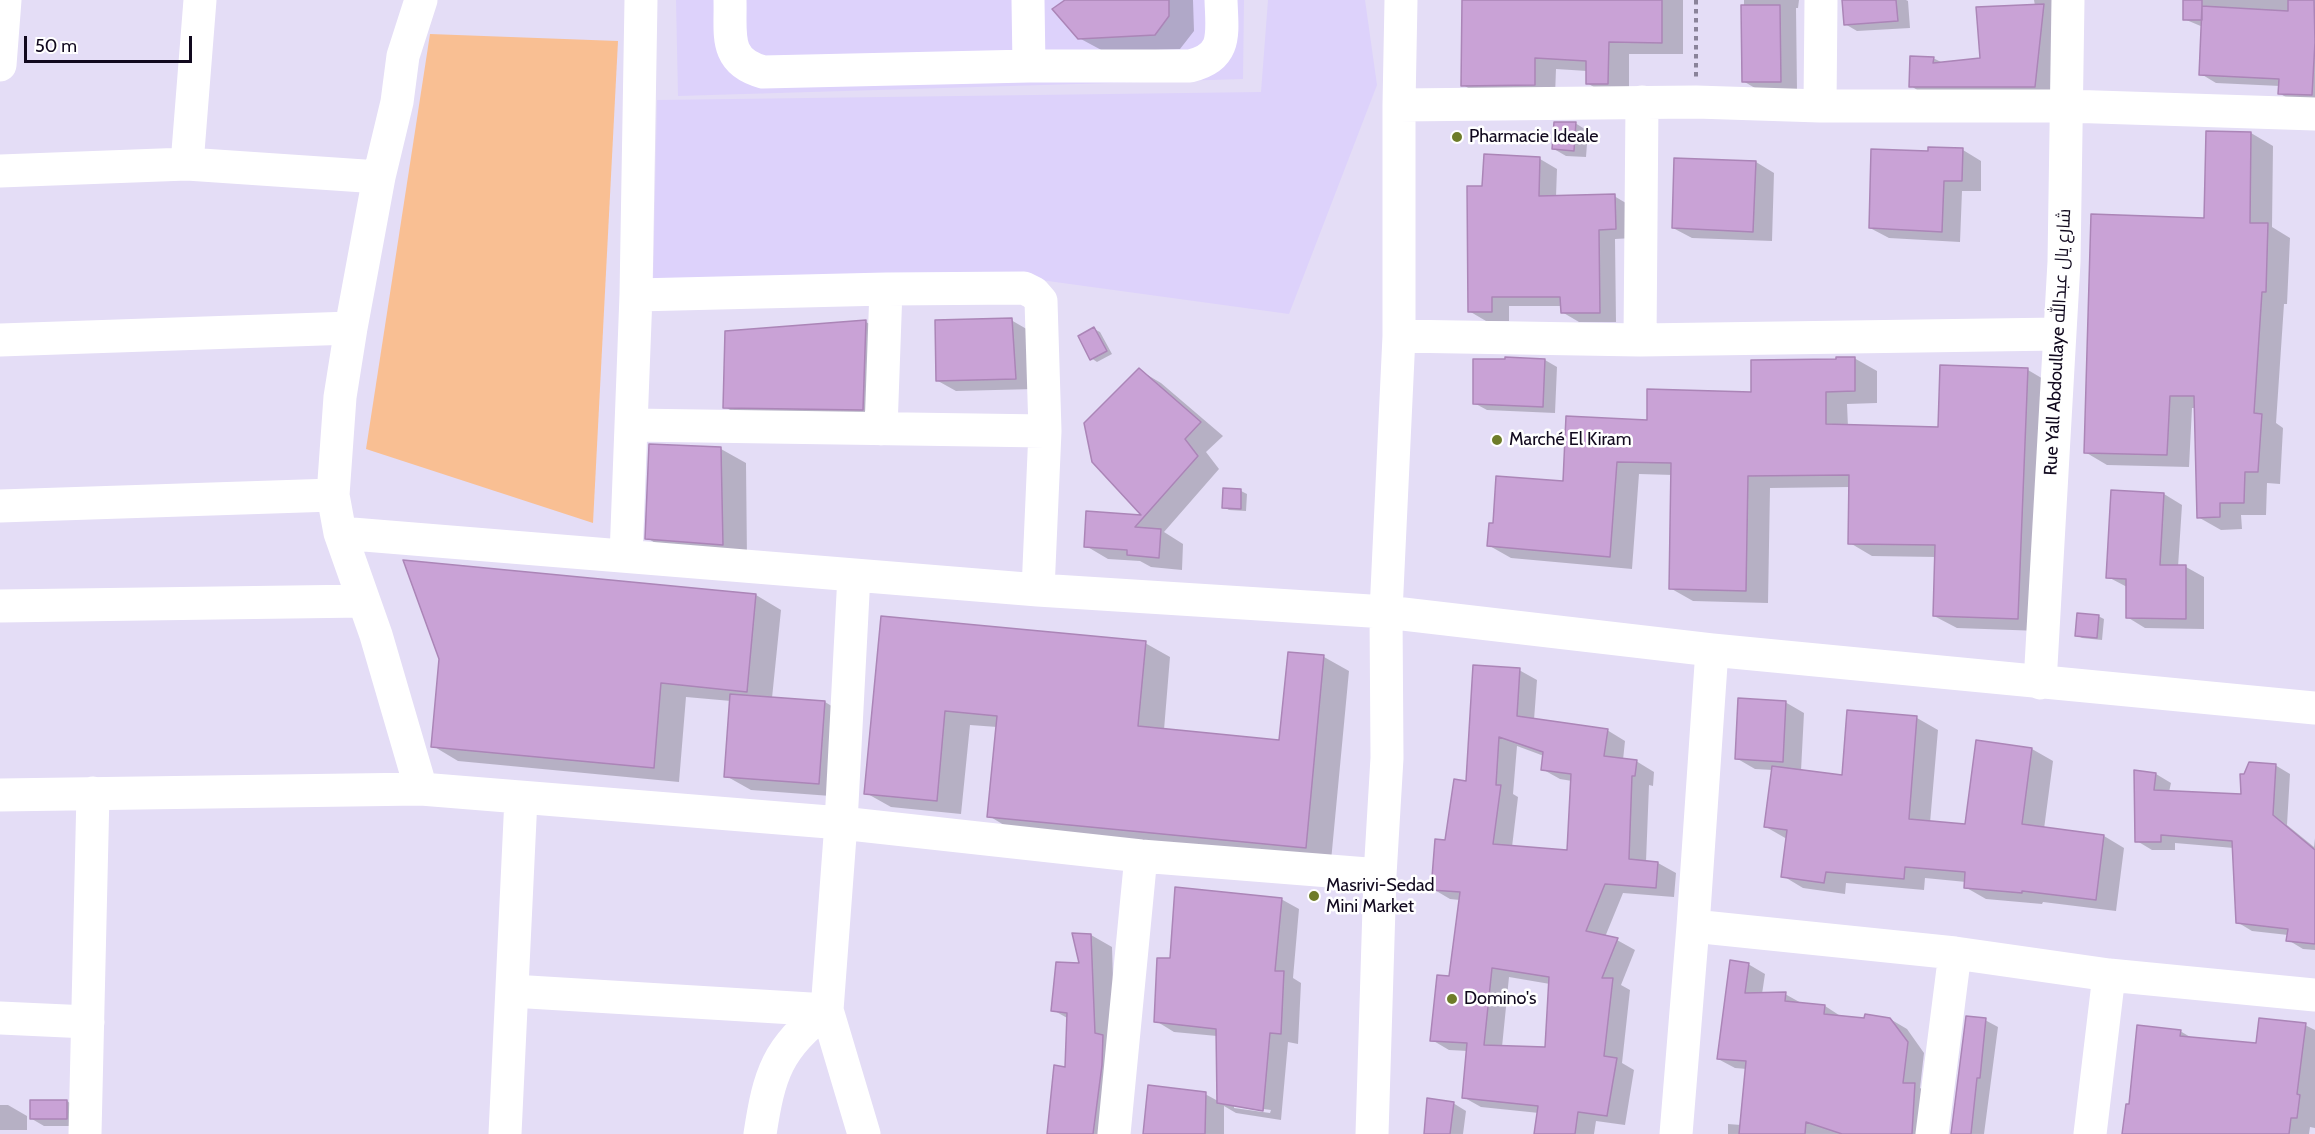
<!DOCTYPE html>
<meta charset="utf-8">
<style>
body{margin:0}
#map{position:relative;width:2315px;height:1134px;overflow:hidden;background:#e4ddf6;font-family:Cabin,sans-serif}
canvas{display:block}
.scale{position:absolute;left:24px;top:36px;width:168px;height:27px;box-sizing:border-box;border:3px solid #11091e;border-top:0;padding-left:8px;font-size:18px;line-height:21px;white-space:nowrap;color:#11091e;-webkit-text-stroke:4px #fff;paint-order:stroke}
</style>
<div id="map">
<canvas width="2315" height="1134"></canvas>
<div class="scale">50 m</div>
</div>
<script>
const c = document.querySelector('canvas').getContext('2d');
c.lineJoin = 'round';
function fillPath(path, color) { c.fillStyle = color; c.fill(path, 'evenodd'); }
function strokePath(path, color, width, dash) { c.strokeStyle = color; c.lineWidth = width; c.lineCap = dash ? 'butt' : 'round'; c.setLineDash(dash || []); c.stroke(path); }
function drawText(font, color, halo, rows, align = 'center') {
  c.font = font + ' Cabin,Cairo,sans-serif'; c.lineWidth = 5; c.setLineDash([]); c.textBaseline = 'middle'; c.strokeStyle = halo; c.fillStyle = color; for (const [text, x, y, turn = 0] of rows) {
    c.save(); c.translate(x, y); c.rotate((+turn || 0) * Math.PI / 180); c.textAlign = isNaN(turn) ? turn : align; if (halo) c.strokeText(text, 0, 0); c.fillText(text, 0, 0); c.restore();
  }
}
fillPath(new Path2D(`
 M 676,0 L 1244,0 L 1243,79 L 678,96 Z
 M 1268,0 L 1365,0 L 1377,85 L 1289,314 L 1004,275 L 653,284 L 657,100 L 1261,92 Z`), '#ddd2fb');
fillPath(new Path2D(`
 M 430,34 L 618,41 L 593,523 L 366,449 Z`), '#f9bf93');
fillPath(new Path2D(`
 M 1068,0 L 1193,0 L 1194,31 L 1180,49 L 1105,52 L 1079,38 Z
 M 1463,0 L 1683,0 L 1683,54 L 1629,54 L 1629,96 L 1609,96 L 1587,83 L 1587,71 L 1556,69 L 1555,96 L 1484,97 L 1463,85 Z
 M 1744,0 L 1799,0 L 1798,8 L 1796,8 L 1797,90 L 1760,91 L 1743,81 Z
 M 1843,0 L 1906,0 L 1908,1 L 1910,28 L 1857,31 L 1845,24 Z
 M 2034,0 L 2061,0 L 2053,97 L 1928,97 L 1911,86 L 1933,58 L 1943,63 L 1981,60 L 2035,6 Z
 M 2185,0 L 2315,0 L 2315,103 L 2294,102 L 2279,93 L 2280,86 L 2216,83 L 2201,74 L 2203,27 L 2184,19 Z
 M 1575,123 L 1588,131 L 1586,157 L 1566,156 L 1554,149 Z
 M 2207,132 L 2251,133 L 2273,146 L 2272,227 L 2290,238 L 2287,304 L 2284,304 L 2276,423 L 2283,428 L 2280,484 L 2267,483 L 2266,515 L 2241,515 L 2242,529 L 2221,530 L 2198,517 L 2195,408 L 2192,408 L 2189,467 L 2107,465 L 2085,452 L 2205,219 Z
 M 1963,150 L 1981,161 L 1981,191 L 1962,191 L 1960,242 L 1889,238 L 1870,228 L 1929,153 Z
 M 1485,156 L 1540,159 L 1557,169 L 1556,197 L 1614,196 L 1631,206 L 1633,238 L 1615,239 L 1616,322 L 1579,322 L 1562,312 L 1562,306 L 1509,306 L 1509,321 L 1486,321 L 1469,311 L 1484,187 Z
 M 1756,162 L 1774,173 L 1772,241 L 1692,238 L 1673,228 Z
 M 1011,320 L 1030,331 L 1035,389 L 956,391 L 938,381 Z
 M 866,322 L 891,336 L 887,423 L 749,421 L 725,407 Z
 M 1094,329 L 1100,332 L 1112,354 L 1097,362 L 1091,358 Z
 M 1854,358 L 1877,371 L 1877,403 L 1847,404 L 1848,427 L 1939,429 L 2028,370 L 2050,383 L 2040,631 L 1957,628 L 1934,616 L 1936,557 L 1872,556 L 1850,543 L 1850,487 L 1770,488 L 1768,603 L 1693,601 L 1670,588 L 1673,475 L 1639,474 L 1632,569 L 1511,558 L 1488,545 L 1494,525 L 1564,483 L 1648,422 L 1752,394 L 1838,361 Z
 M 1545,360 L 1557,367 L 1555,413 L 1487,410 L 1474,403 L 1506,361 Z
 M 1139,370 L 1161,383 L 1223,436 L 1206,452 L 1219,469 L 1164,532 L 1183,544 L 1182,570 L 1151,567 L 1140,561 L 1108,559 L 1086,546 L 1144,516 Z
 M 721,449 L 746,463 L 747,559 L 672,553 L 647,538 Z
 M 1224,490 L 1241,491 L 1247,494 L 1246,511 L 1229,510 L 1224,507 Z
 M 2113,491 L 2164,494 L 2182,505 L 2178,567 L 2186,567 L 2204,577 L 2204,629 L 2145,628 L 2127,617 L 2127,587 L 2108,577 Z
 M 756,595 L 781,610 L 772,698 L 825,702 L 850,717 L 844,797 L 751,790 L 726,776 L 731,701 L 686,697 L 679,782 L 458,761 L 433,746 Z
 M 2098,616 L 2104,619 L 2102,640 L 2082,638 L 2076,635 Z
 M 882,618 L 1145,643 L 1170,657 L 1164,730 L 1281,742 L 1324,657 L 1349,671 L 1331,861 L 1014,831 L 989,816 L 997,727 L 970,725 L 961,814 L 891,807 L 866,793 Z
 M 1519,670 L 1537,680 L 1534,720 L 1607,730 L 1625,741 L 1623,760 L 1636,761 L 1654,772 L 1653,786 L 1649,785 L 1646,862 L 1658,863 L 1676,873 L 1674,897 L 1623,893 L 1605,937 L 1617,940 L 1635,950 L 1621,985 L 1630,990 L 1622,1063 L 1634,1070 L 1625,1125 L 1596,1121 L 1594,1134 L 1536,1134 L 1539,1113 L 1481,1107 L 1463,1097 L 1468,1051 L 1449,1050 L 1432,1040 L 1450,978 L 1460,900 L 1450,899 L 1433,889 L 1467,782 ZM 1517,746 L 1544,756 L 1542,769 L 1560,779 L 1572,781 L 1569,852 L 1512,847 L 1518,797 L 1513,794 ZM 1509,977 L 1550,984 L 1546,1049 L 1502,1047 Z
 M 1785,702 L 1804,713 L 1801,771 L 1843,776 L 1917,718 L 1938,730 L 1930,823 L 1966,826 L 1977,742 L 2032,749 L 2053,761 L 2044,829 L 2104,836 L 2124,848 L 2116,911 L 2043,902 L 2042,904 L 1986,899 L 1965,887 L 1966,882 L 1925,878 L 1924,890 L 1846,883 L 1845,894 L 1803,888 L 1783,876 L 1787,839 L 1766,827 L 1773,770 L 1755,769 L 1736,758 Z
 M 2275,765 L 2290,774 L 2287,825 L 2314,847 L 2315,838 L 2315,950 L 2303,949 L 2288,940 L 2288,935 L 2252,931 L 2237,922 L 2234,848 L 2175,843 L 2175,850 L 2152,850 L 2137,841 L 2156,774 L 2171,783 L 2169,792 L 2242,796 Z
 M 1281,899 L 1299,909 L 1293,978 L 1301,983 L 1298,1044 L 1288,1042 L 1281,1120 L 1236,1113 L 1224,1106 L 1224,1134 L 1146,1134 L 1205,1094 L 1218,1101 L 1217,1036 L 1174,1032 L 1156,1021 L 1171,960 ZM 1234,1105 L 1271,1110 L 1270,1113 L 1234,1108 Z
 M 1091,935 L 1112,947 L 1115,1044 L 1115,1134 L 1049,1134 L 1066,1069 L 1069,1019 L 1053,1010 L 1081,965 Z
 M 1748,964 L 1765,974 L 1762,994 L 1785,994 L 1803,1004 L 1825,1006 L 1842,1017 L 1890,1019 L 1907,1029 L 1924,1053 L 1920,1088 L 1931,1094 L 1929,1134 L 1728,1134 L 1728,1124 L 1741,1125 L 1747,1069 L 1735,1068 L 1718,1059 Z
 M 1985,1020 L 1998,1027 L 1984,1134 L 1952,1134 Z
 M 2305,1025 L 2315,1030 L 2315,1128 L 2310,1127 L 2309,1134 L 2123,1134 L 2130,1106 L 2180,1031 L 2192,1038 L 2257,1045 Z
 M 67,1101 L 79,1109 L 79,1126 L 44,1126 L 32,1119 Z
 M 1453,1103 L 1466,1111 L 1463,1134 L 1426,1134 Z
 M 0,1105 L 8,1105 L 27,1116 L 27,1130 L 0,1130 Z`), '#0003');
const building = new Path2D(`
 M 1065,0 L 1169,0 L 1169,16 L 1155,35 L 1078,39 L 1052,9 Z
 M 1462,0 L 1662,0 L 1662,43 L 1609,42 L 1608,84 L 1586,84 L 1586,61 L 1535,58 L 1535,85 L 1461,86 Z
 M 1842,0 L 1896,0 L 1898,21 L 1844,25 Z
 M 2183,0 L 2202,0 L 2202,20 L 2183,20 Z
 M 2288,0 L 2314,0 L 2315,42 L 2312,95 L 2278,94 L 2279,79 L 2199,75 L 2202,6 L 2288,11 Z
 M 2044,4 L 2035,87 L 1909,87 L 1910,56 L 1934,57 L 1933,63 L 1980,58 L 1976,7 Z
 M 1741,5 L 1780,5 L 1781,82 L 1742,82 Z
 M 1554,122 L 1576,122 L 1574,151 L 1552,149 Z
 M 2206,131 L 2251,132 L 2250,223 L 2268,223 L 2266,292 L 2262,292 L 2254,413 L 2262,414 L 2258,472 L 2245,472 L 2244,503 L 2220,503 L 2220,517 L 2197,518 L 2194,396 L 2170,396 L 2167,455 L 2084,453 L 2091,214 L 2204,218 Z
 M 1928,147 L 1963,148 L 1962,181 L 1944,181 L 1942,232 L 1869,228 L 1871,149 L 1928,151 Z
 M 1484,154 L 1540,157 L 1539,196 L 1615,194 L 1616,229 L 1599,230 L 1600,313 L 1561,313 L 1560,297 L 1492,297 L 1492,312 L 1468,312 L 1467,186 L 1482,186 Z
 M 1674,158 L 1756,161 L 1753,232 L 1672,228 Z
 M 1012,318 L 1016,379 L 936,381 L 935,320 Z
 M 866,320 L 863,410 L 723,408 L 725,331 Z
 M 1094,327 L 1107,351 L 1090,360 L 1078,336 Z
 M 1505,357 L 1545,359 L 1543,407 L 1473,404 L 1473,359 L 1505,359 Z
 M 1836,357 L 1855,357 L 1855,391 L 1826,392 L 1826,424 L 1938,427 L 1940,365 L 2028,368 L 2018,619 L 1933,616 L 1935,545 L 1848,544 L 1849,475 L 1748,476 L 1746,591 L 1669,589 L 1671,463 L 1617,462 L 1610,557 L 1487,546 L 1489,523 L 1493,523 L 1496,476 L 1563,481 L 1566,416 L 1647,420 L 1647,389 L 1751,392 L 1751,360 L 1836,359 Z
 M 1139,368 L 1201,422 L 1185,439 L 1198,456 L 1135,527 L 1161,529 L 1159,558 L 1127,555 L 1127,550 L 1084,547 L 1086,511 L 1141,515 L 1092,462 L 1084,423 Z
 M 649,444 L 721,447 L 723,545 L 645,539 Z
 M 1223,488 L 1241,489 L 1241,509 L 1222,508 Z
 M 2111,490 L 2164,493 L 2160,565 L 2186,565 L 2186,619 L 2126,618 L 2126,579 L 2106,578 Z
 M 403,560 L 756,594 L 747,692 L 661,683 L 654,768 L 431,747 L 439,659 Z
 M 2077,613 L 2099,615 L 2097,638 L 2075,636 Z
 M 881,616 L 1146,641 L 1138,726 L 1279,740 L 1288,652 L 1324,655 L 1306,848 L 987,817 L 997,716 L 945,711 L 937,801 L 864,794 Z
 M 1473,665 L 1520,668 L 1517,716 L 1608,729 L 1604,756 L 1637,760 L 1635,776 L 1632,776 L 1629,859 L 1658,862 L 1656,888 L 1605,884 L 1586,931 L 1618,938 L 1602,978 L 1613,978 L 1604,1056 L 1617,1058 L 1607,1116 L 1578,1112 L 1575,1134 L 1534,1134 L 1538,1106 L 1462,1098 L 1467,1043 L 1430,1041 L 1437,975 L 1449,976 L 1460,892 L 1431,890 L 1435,839 L 1445,840 L 1454,779 L 1466,781 ZM 1499,737 L 1543,752 L 1541,770 L 1571,774 L 1567,850 L 1493,844 L 1501,785 L 1496,785 ZM 1492,968 L 1549,977 L 1545,1047 L 1484,1045 Z
 M 730,694 L 825,701 L 819,784 L 724,777 Z
 M 1738,698 L 1786,701 L 1783,762 L 1735,759 Z
 M 1847,710 L 1917,716 L 1909,819 L 1965,824 L 1976,740 L 2032,748 L 2022,824 L 2104,835 L 2096,900 L 2022,891 L 2022,893 L 1964,888 L 1965,872 L 1905,867 L 1904,879 L 1826,872 L 1824,883 L 1781,877 L 1787,830 L 1764,827 L 1772,766 L 1842,775 Z
 M 2249,762 L 2276,764 L 2273,815 L 2315,850 L 2315,944 L 2286,941 L 2288,929 L 2236,923 L 2232,841 L 2161,835 L 2161,842 L 2135,842 L 2134,770 L 2156,773 L 2154,790 L 2241,794 L 2240,774 L 2244,774 Z
 M 1175,887 L 1282,898 L 1275,971 L 1284,971 L 1281,1034 L 1270,1033 L 1263,1111 L 1217,1103 L 1216,1029 L 1154,1022 L 1157,958 L 1170,958 Z
 M 1072,933 L 1091,934 L 1095,1033 L 1103,1035 L 1102,1065 L 1093,1134 L 1047,1134 L 1054,1065 L 1065,1067 L 1067,1013 L 1051,1011 L 1056,962 L 1079,963 Z
 M 1730,960 L 1749,963 L 1745,993 L 1786,992 L 1785,1001 L 1825,1005 L 1824,1014 L 1864,1018 L 1865,1014 L 1890,1018 L 1908,1042 L 1903,1083 L 1915,1083 L 1912,1134 L 1842,1134 L 1806,1122 L 1805,1134 L 1739,1134 L 1746,1061 L 1717,1059 Z
 M 1966,1016 L 1986,1018 L 1980,1078 L 1977,1078 L 1971,1134 L 1951,1134 Z
 M 2259,1018 L 2306,1023 L 2297,1094 L 2300,1095 L 2297,1118 L 2291,1118 L 2289,1134 L 2122,1134 L 2126,1104 L 2129,1104 L 2137,1025 L 2181,1030 L 2180,1036 L 2256,1043 Z
 M 1148,1085 L 1206,1092 L 1205,1134 L 1143,1134 Z
 M 1427,1098 L 1454,1102 L 1450,1134 L 1424,1134 Z
 M 30,1100 L 67,1100 L 67,1119 L 30,1119 Z`);
fillPath(building, '#c9a2d6');
strokePath(building, '#ab85b7', 1.5);
strokePath(new Path2D(`
 M 1696,0 L 1696,77`), '#8a839a', 4, [4.5, 4.5]);
strokePath(new Path2D(`
 M 730,0 C 731,34 723,61 763,72 L 1029,66 L 1190,66 C 1228,57 1222,33 1221,0
 M 1028,0 L 1029,66
 M 0,65 L 5,0
 M 1399,105 L 1696,102 L 1820,106 L 2066,106 L 2315,114
 M 1820,106 L 1821,0
 M 187,164 L 200,0
 M 0,171 L 187,164 L 379,177
 M 636,295 L 886,289 L 1024,288 L 1034,293 L 1041,301 L 1045,431 L 1038,590
 M 1399,336 L 1640,340 L 2059,334
 M 0,340 L 351,328
 M 1640,340 L 1642,102
 M 632,425 L 1045,431
 M 881,429 L 886,289
 M 0,506 L 333,495
 M 340,533 L 1038,590 L 1386,612 L 1712,650 L 2315,708
 M 626,556 L 636,295 L 641,0
 M 854,575 L 841,823 L 827,1010 L 864,1134
 M 0,606 L 364,601
 M 2040,683 L 2064,262 L 2068,0
 M 421,789 L 376,635 L 340,533 L 333,495 L 340,397 L 351,328 L 379,177 L 397,102 L 403,56 L 421,0
 M 0,795 L 421,789 L 841,823 L 1141,856 L 1380,875
 M 1693,926 L 1955,953 L 2109,975 L 2315,995
 M 512,991 L 827,1010
 M 0,1018 L 88,1022
 M 85,1134 L 93,793
 M 505,1134 L 521,798
 M 760,1134 C 769,1075 777,1047 827,1010
 M 1114,1134 L 1141,856
 M 1372,1134 L 1380,875 L 1387,758 L 1386,612 L 1399,336 L 1399,105 L 1401,0
 M 1676,1134 L 1693,926 L 1712,650
 M 1932,1134 L 1955,953
 M 2090,1134 L 2109,975`), '#fff', 33);
for (const [x, y, r, color] of [
 [1457,137,6,"#6e7c29"],
 [1497,440,6,"#6e7c29"],
 [1314,896,6,"#6e7c29"],
 [1452,999,6,"#6e7c29"]
]) { const dot = new Path2D(); dot.arc(x, y, r, 0, 2 * Math.PI); c.fillStyle = color; c.fill(dot); strokePath(dot, '#fff', 2); }
drawText('18px', '#11091e', '#fff', [
 ["Pharmacie Ideale",1469,137],
 ["Marché El Kiram",1509,440],
 ["Masrivi-Sedad",1326,886],
 ["Mini Market",1326,907],
 ["Domino's",1464,999]
], 'left');
drawText('18px', '#11091e', '#fff', [
 ["Rue Yall Abdoullaye شارع يال عبدالله",2058,342,-87]
]);
</script>
